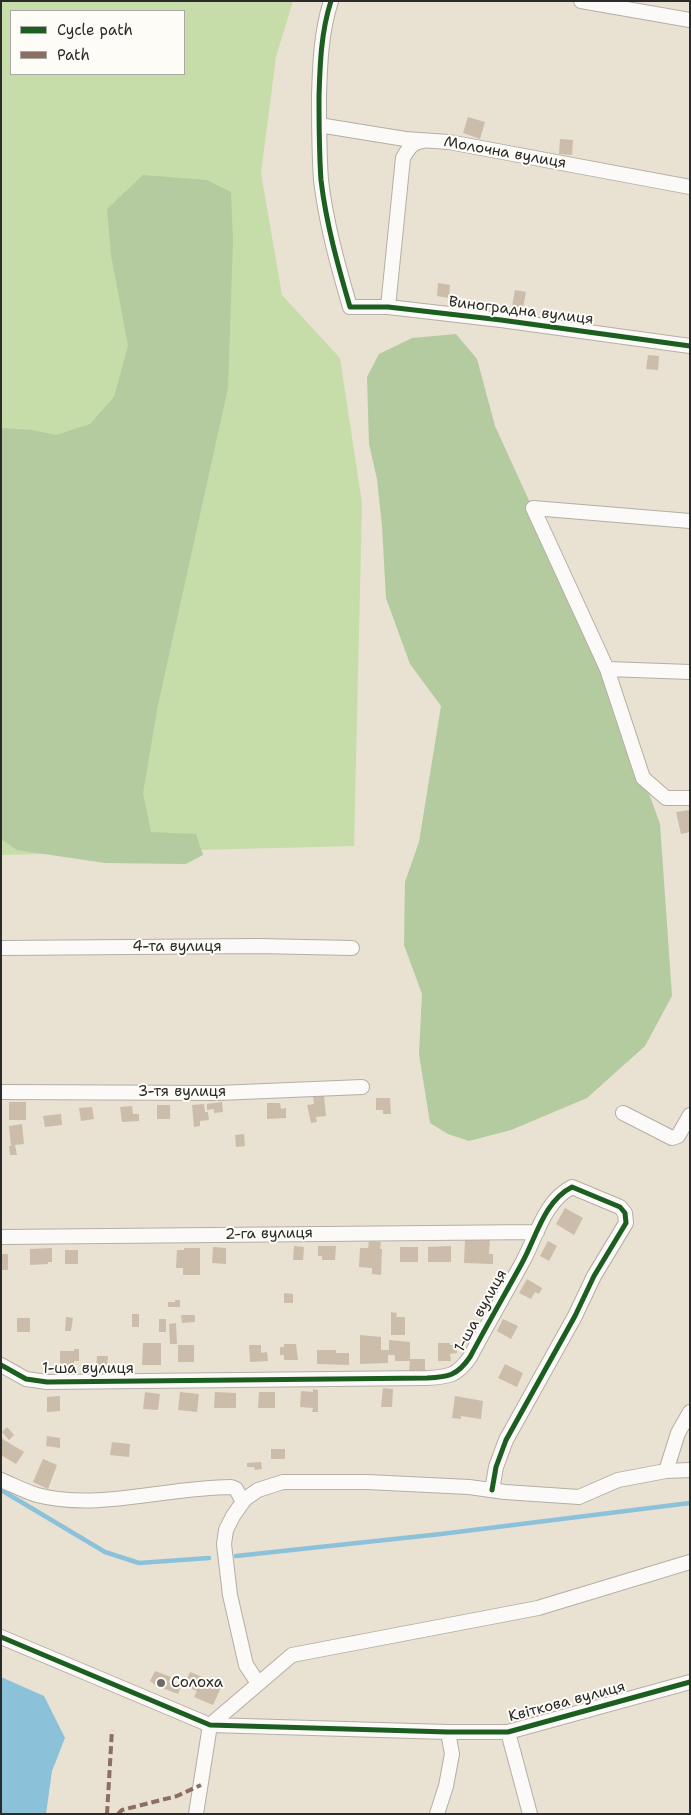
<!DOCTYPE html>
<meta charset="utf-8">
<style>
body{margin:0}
#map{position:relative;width:691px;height:1815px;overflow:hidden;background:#e9e1d2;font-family:"Shantell Sans",sans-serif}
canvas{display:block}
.frame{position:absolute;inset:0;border:2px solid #2b2b2b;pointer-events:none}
.legend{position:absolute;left:10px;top:10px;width:175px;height:65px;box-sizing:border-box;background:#fdfcf7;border:1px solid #a9a8a5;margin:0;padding:6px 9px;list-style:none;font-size:15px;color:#2b2b2b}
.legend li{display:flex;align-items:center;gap:10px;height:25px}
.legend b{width:25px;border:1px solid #a9a8a5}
</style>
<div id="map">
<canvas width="691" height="1815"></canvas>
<div class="frame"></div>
<ul class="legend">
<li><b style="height:6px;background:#1b5e20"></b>Cycle path</li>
<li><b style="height:6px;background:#8d6e63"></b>Path</li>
</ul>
</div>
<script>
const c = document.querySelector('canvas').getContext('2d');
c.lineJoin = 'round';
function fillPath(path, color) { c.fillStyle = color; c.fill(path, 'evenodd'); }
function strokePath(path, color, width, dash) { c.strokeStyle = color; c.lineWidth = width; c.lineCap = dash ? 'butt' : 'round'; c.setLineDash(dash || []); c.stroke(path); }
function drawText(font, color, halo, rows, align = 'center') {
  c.font = font + ' "Shantell Sans",sans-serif'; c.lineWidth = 4; c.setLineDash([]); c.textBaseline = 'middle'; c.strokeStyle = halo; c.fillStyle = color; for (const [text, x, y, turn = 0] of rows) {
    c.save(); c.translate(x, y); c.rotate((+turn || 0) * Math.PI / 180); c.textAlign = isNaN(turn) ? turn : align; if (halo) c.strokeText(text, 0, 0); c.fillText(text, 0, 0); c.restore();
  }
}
fillPath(new Path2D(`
 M 1,1 L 293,1 L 276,57 L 261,173 L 282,295 L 340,358 L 362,503 L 354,846 L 1,855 ZM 11,11 L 184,11 L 184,74 L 11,74 Z`), '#c6dda9');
fillPath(new Path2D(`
 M 143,175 L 207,180 L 231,192 L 233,241 L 228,388 L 158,705 L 143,793 L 151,832 L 196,834 L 203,855 L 186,864 L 105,863 L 17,850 L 1,839 L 1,428 L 32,430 L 56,435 L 90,424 L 114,397 L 128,346 L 111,255 L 107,209 Z
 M 456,334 L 477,359 L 495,426 L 599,654 L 660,824 L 672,996 L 645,1046 L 587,1098 L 511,1130 L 469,1141 L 448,1134 L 430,1123 L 419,1054 L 422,994 L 404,945 L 405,882 L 419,842 L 441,706 L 410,664 L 386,598 L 382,526 L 377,479 L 369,444 L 367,377 L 379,354 L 412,338 Z`), '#b3cb9e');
fillPath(new Path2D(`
 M 1,1677 L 44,1696 L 65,1738 L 52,1771 L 46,1814 L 1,1814 Z`), '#8cc1da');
strokePath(new Path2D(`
 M 1,1490 L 105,1552 L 139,1563 L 209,1558
 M 236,1556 L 441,1534 L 690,1503`), '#8cc1da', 4.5);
fillPath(new Path2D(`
 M 468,117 L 485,122 L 480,139 L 463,133 Z
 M 560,139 L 573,140 L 572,155 L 559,154 Z
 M 438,283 L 450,285 L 449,298 L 437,296 Z
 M 515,290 L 526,292 L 523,308 L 512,306 Z
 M 648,355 L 659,356 L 658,370 L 646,369 Z
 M 690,810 L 690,832 L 681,834 L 676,812 Z
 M 324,1095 L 326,1116 L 316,1117 L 317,1122 L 311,1123 L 307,1105 L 314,1104 L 313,1096 Z
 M 376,1098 L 390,1098 L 391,1114 L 383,1114 L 383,1110 L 376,1110 Z
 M 9,1102 L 26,1102 L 26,1120 L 9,1120 Z
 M 222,1102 L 223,1112 L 214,1113 L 214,1109 L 207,1110 L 207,1104 Z
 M 267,1103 L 280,1103 L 281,1109 L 286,1108 L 286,1118 L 267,1119 Z
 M 204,1104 L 205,1112 L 208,1112 L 209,1120 L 200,1121 L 200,1126 L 194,1127 L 192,1105 Z
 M 157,1105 L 170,1105 L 170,1119 L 157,1119 Z
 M 132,1106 L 133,1114 L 139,1114 L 139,1121 L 122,1122 L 120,1107 Z
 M 92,1107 L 94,1119 L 81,1121 L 79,1108 Z
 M 61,1114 L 62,1125 L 45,1127 L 43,1116 Z
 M 22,1124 L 24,1144 L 15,1145 L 17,1155 L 10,1155 L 9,1146 L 11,1146 L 9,1126 Z
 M 244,1134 L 245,1146 L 236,1147 L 235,1135 Z
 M 565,1208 L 583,1218 L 574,1235 L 556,1224 Z
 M 465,1239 L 490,1239 L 489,1254 L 493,1254 L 493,1264 L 464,1263 Z
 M 369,1241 L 381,1242 L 380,1249 L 382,1249 L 381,1275 L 372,1274 L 372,1268 L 359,1267 L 360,1248 L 368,1248 Z
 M 548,1241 L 557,1246 L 549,1261 L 540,1256 Z
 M 294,1246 L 304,1247 L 303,1260 L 293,1260 Z
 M 318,1246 L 336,1246 L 335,1260 L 322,1260 L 322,1256 L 318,1256 Z
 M 451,1246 L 451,1262 L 428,1262 L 428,1247 Z
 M 213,1247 L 226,1248 L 226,1264 L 212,1263 Z
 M 400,1247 L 418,1247 L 418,1262 L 400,1262 Z
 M 52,1248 L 52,1262 L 48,1262 L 48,1264 L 30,1265 L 30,1249 Z
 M 184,1248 L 200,1248 L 200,1275 L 183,1275 L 183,1268 L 176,1268 L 177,1250 L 184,1250 Z
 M 65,1250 L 78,1250 L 78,1264 L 65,1264 Z
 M 1,1254 L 8,1254 L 8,1270 L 1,1270 Z
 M 527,1279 L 542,1288 L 539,1294 L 535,1292 L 531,1299 L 519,1293 Z
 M 284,1293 L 293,1294 L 293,1303 L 284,1303 Z
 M 175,1300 L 180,1300 L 180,1307 L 168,1307 L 168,1302 L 175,1302 Z
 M 391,1312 L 397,1313 L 396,1317 L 405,1317 L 405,1335 L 391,1335 Z
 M 132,1314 L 139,1314 L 139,1327 L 132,1327 Z
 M 181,1315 L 195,1315 L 195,1322 L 182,1323 Z
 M 66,1317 L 73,1318 L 71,1331 L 65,1331 Z
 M 17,1318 L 30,1318 L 30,1332 L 17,1332 Z
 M 159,1319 L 166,1319 L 166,1332 L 159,1332 Z
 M 503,1319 L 518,1326 L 511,1339 L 497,1331 Z
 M 176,1323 L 177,1344 L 170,1344 L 169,1324 Z
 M 360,1335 L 381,1337 L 381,1350 L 389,1350 L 389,1340 L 410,1342 L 410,1359 L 425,1359 L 425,1372 L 409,1372 L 410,1361 L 395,1361 L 395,1355 L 388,1355 L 388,1363 L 360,1364 Z
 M 143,1343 L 161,1343 L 161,1365 L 142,1365 Z
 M 438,1343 L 450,1343 L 450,1345 L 456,1345 L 457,1353 L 450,1354 L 451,1361 L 438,1361 Z
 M 284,1344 L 296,1344 L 298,1360 L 284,1360 L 284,1355 L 280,1355 L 280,1347 L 284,1347 Z
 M 178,1345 L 194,1345 L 194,1362 L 178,1362 Z
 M 249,1345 L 261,1345 L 261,1353 L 267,1352 L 268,1361 L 250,1362 Z
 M 74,1349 L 79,1349 L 79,1361 L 74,1361 L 74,1366 L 60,1366 L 60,1351 L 74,1351 Z
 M 317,1350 L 336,1350 L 336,1353 L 349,1353 L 349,1365 L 317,1364 Z
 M 97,1356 L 108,1356 L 107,1371 L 96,1371 Z
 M 505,1364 L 523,1373 L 517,1387 L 498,1378 Z
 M 383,1388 L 393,1389 L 392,1407 L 381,1407 Z
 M 313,1389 L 318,1390 L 318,1412 L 312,1412 L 313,1408 L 300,1407 L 301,1391 L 313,1392 Z
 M 145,1392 L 160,1394 L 158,1410 L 143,1409 Z
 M 180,1392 L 199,1394 L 197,1412 L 178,1410 Z
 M 215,1392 L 236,1393 L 236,1408 L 214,1408 Z
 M 259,1392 L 275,1392 L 275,1408 L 258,1408 Z
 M 60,1396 L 60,1411 L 47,1412 L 47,1397 Z
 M 455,1396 L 483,1401 L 481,1419 L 461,1416 L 461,1419 L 452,1418 Z
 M 7,1427 L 14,1435 L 9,1440 L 2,1432 Z
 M 47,1436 L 60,1438 L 60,1448 L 46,1446 Z
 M 1,1438 L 24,1452 L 16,1464 L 1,1455 Z
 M 112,1442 L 130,1444 L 129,1457 L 110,1455 Z
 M 271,1449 L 285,1449 L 285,1459 L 271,1459 Z
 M 43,1459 L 57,1465 L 48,1489 L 33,1482 Z
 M 261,1462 L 262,1469 L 255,1470 L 254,1467 L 247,1467 L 247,1463 Z
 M 155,1671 L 171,1677 L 169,1682 L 181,1687 L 178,1694 L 155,1685 L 150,1681 Z
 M 190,1672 L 222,1685 L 213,1705 L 194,1697 L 197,1691 L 184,1686 Z`), '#ccbdaa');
const minor = new Path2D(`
 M 331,1 C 321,32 320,64 319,96 C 319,124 319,152 321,180 C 326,223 338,266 350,307 L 388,307 L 501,320 L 690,346
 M 581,1 L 690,20
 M 319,125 L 405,139 L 449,142 L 690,187
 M 388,307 L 403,158 C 408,149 412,142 423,141
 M 690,521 L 533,508 L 607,669 L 643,778 L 666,798 L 690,798
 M 607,669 L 690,672
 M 1,948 L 259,946 L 352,948
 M 1,1092 L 218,1093 L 362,1087
 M 623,1113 L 672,1138 L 678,1136 L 690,1115
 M 1,1237 L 537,1232
 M 1,1365 L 26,1379 L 47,1382 L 427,1378 C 448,1377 457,1376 470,1357 C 487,1325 505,1294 522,1263 C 536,1238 544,1201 572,1187 L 620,1207 L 625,1213 L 626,1223 L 594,1276 L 575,1316 L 506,1440 L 496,1467 L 492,1490
 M 666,1471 L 678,1433 L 690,1412
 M 1,1480 C 13,1485 24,1491 37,1495 C 99,1511 168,1487 231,1487 L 236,1489 L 243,1502
 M 1,1637 L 210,1725 L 448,1732 L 508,1732 L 690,1682
 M 258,1683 L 246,1665 L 230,1595 L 224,1544 L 226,1530 L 233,1516 L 245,1499 L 258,1490 L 283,1482 L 367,1482 L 469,1487 L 505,1492 L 579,1497 L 618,1480 L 666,1471 L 690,1470
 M 508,1732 L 530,1814
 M 196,1814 L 210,1725 L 292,1655 L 538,1608 L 690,1562
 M 437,1814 L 446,1786 L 452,1754 L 448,1732`);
strokePath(minor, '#b4aea5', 16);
strokePath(minor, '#fcfaf8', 14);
strokePath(new Path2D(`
 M 107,1814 L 112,1730
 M 118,1814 L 122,1810 L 177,1796 L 201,1785`), '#8d6e63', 4, [8, 4]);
strokePath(new Path2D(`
 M 331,1 C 321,32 320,64 319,96 C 319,124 319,152 321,180 C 326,223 338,266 350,307 L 388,307 L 501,320 L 690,346
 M 1,1365 L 26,1379 L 47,1382 L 427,1378 C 448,1377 457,1376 470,1357 C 487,1325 505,1294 522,1263 C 536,1238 544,1201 572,1187 L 620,1207 L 625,1213 L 626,1223 L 594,1276 L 575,1316 L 506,1440 L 496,1467 L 492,1490
 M 1,1637 L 210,1725 L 448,1732 L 508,1732 L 690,1682`), '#1b5e20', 5);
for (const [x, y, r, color] of [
 [161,1683,5,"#6e6b65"]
]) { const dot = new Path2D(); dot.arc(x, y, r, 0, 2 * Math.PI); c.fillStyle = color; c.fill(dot); strokePath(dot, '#fdfcf7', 2); }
drawText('15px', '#2b2b2b', '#fdfcf7', [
 ["Молочна вулиця",505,153,10],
 ["Виноградна вулиця",521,311,7],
 ["4-та вулиця",177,947],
 ["3-тя вулиця",182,1092],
 ["2-га вулиця",269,1234,-1],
 ["1-ша вулиця",481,1311,-61],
 ["1-ша вулиця",88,1369],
 ["Квіткова вулиця",567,1702,-15]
]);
drawText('15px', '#2b2b2b', '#fdfcf7', [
 ["Солоха",171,1683]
], 'left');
</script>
